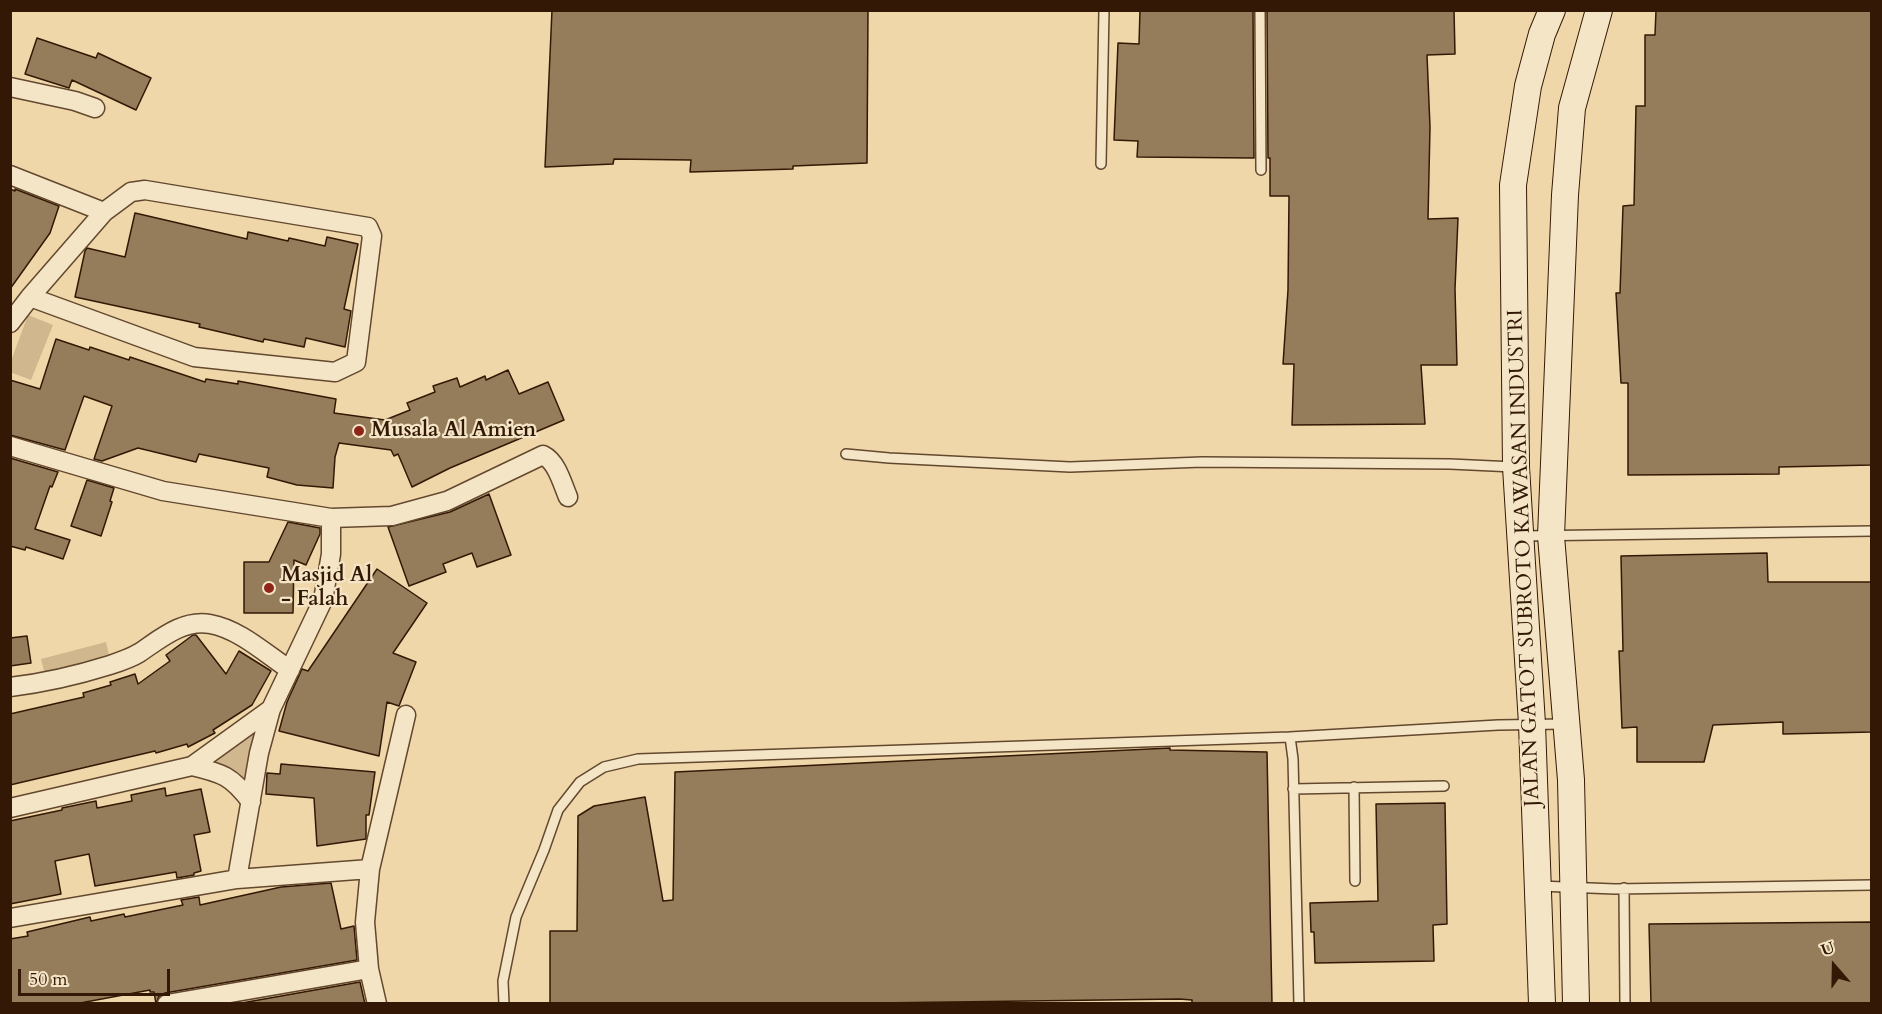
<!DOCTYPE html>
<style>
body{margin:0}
#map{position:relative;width:1882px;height:1014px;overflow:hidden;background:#f0d7a9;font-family:Cardo,serif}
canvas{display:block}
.frame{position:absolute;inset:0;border:12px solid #331905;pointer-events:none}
.north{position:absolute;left:1804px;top:936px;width:60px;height:60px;-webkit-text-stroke:4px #f5e5c7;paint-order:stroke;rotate:340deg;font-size:16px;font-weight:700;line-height:24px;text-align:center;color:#331905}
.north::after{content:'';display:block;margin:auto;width:21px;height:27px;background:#331905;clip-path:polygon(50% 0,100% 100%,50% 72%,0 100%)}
.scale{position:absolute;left:18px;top:969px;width:152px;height:27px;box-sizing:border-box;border:3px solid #331905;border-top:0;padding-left:8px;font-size:18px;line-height:21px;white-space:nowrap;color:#331905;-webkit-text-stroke:4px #f5e5c7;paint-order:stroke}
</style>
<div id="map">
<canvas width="1882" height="1014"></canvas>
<div class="frame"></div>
<div class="north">U</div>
<div class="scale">50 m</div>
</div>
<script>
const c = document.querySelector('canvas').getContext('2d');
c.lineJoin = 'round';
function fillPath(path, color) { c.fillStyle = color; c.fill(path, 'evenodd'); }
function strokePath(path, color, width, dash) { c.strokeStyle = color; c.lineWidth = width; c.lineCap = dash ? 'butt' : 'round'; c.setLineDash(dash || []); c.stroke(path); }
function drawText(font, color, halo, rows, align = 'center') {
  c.font = font + ' Cardo,serif'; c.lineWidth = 4.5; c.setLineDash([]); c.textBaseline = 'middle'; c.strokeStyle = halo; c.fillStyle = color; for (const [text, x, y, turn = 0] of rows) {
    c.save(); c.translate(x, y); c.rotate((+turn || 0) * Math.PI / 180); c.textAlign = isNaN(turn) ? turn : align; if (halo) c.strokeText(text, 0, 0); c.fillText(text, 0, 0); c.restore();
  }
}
fillPath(new Path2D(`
 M 28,315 L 53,325 L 31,380 L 10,372 L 11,361 Z
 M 106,642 L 110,659 L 45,675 L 41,659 Z
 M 263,716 L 250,783 L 205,765 Z`), '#d0b78d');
const building = new Path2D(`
 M 552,10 L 868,10 L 867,163 L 793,166 L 793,169 L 690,172 L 691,160 L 614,159 L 613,164 L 545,167 Z
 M 1140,10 L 1253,10 L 1254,158 L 1137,157 L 1138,141 L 1114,140 L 1118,43 L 1139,44 Z
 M 1267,10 L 1454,10 L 1455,54 L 1427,55 L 1430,127 L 1428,219 L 1458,218 L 1455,289 L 1457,365 L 1421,365 L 1425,424 L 1292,425 L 1294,364 L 1283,364 L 1288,290 L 1289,196 L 1270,196 L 1270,158 L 1268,158 Z
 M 1656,10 L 1872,10 L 1872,465 L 1779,467 L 1779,474 L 1628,475 L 1628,383 L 1621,383 L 1616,293 L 1620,293 L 1623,206 L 1634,205 L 1636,106 L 1645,106 L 1645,35 L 1655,35 Z
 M 37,38 L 96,58 L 98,53 L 151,78 L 136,110 L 72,80 L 69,88 L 25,74 Z
 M 10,189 L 15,191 L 15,189 L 59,206 L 50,233 L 10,289 Z
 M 135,213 L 247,239 L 248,232 L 288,241 L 289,238 L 325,246 L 327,237 L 358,244 L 344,309 L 351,311 L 345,347 L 306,338 L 304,347 L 264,339 L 263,342 L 199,327 L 200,324 L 75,297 L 85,251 L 87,248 L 125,257 Z
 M 56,339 L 89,350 L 90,347 L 129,360 L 130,357 L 205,382 L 206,379 L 238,384 L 238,381 L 336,399 L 334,413 L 385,420 L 410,410 L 407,403 L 435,392 L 433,386 L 457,378 L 460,387 L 485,376 L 486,380 L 508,370 L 519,394 L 548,382 L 564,420 L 450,468 L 412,487 L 398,454 L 394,456 L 391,450 L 339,443 L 335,457 L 333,488 L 297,485 L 267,477 L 269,468 L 199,454 L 196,462 L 138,448 L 102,461 L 94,459 L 112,406 L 84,396 L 65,450 L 10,435 L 10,380 L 40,389 Z
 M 10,458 L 58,472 L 52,487 L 50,486 L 35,529 L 70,540 L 63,559 L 26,547 L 25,550 L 10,546 Z
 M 87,480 L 114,488 L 110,501 L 112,502 L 101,536 L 71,526 Z
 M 489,494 L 511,555 L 477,567 L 472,553 L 443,564 L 446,572 L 409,586 L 388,527 L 450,512 Z
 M 288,522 L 320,528 L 320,534 L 306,565 L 294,560 L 293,613 L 244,613 L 244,562 L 269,562 Z
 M 1767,553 L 1768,582 L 1872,582 L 1872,732 L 1783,734 L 1783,722 L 1713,725 L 1704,762 L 1637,762 L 1637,727 L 1622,728 L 1619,651 L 1623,651 L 1621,556 Z
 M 377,569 L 427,603 L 393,653 L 416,662 L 399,706 L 387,702 L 379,756 L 279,731 L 287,702 L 302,669 L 308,671 Z
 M 193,635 L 196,635 L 226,674 L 239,651 L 271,671 L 252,705 L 213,730 L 215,733 L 188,747 L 187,744 L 156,753 L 155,751 L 10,785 L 10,714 L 84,697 L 83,693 L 111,685 L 110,682 L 135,674 L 138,684 L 170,661 L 166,655 Z
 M 27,636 L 31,663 L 10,666 L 10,638 Z
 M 1170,748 L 1170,750 L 1267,752 L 1272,1004 L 1192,1004 L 1192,1000 L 1179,999 L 800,1004 L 550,1004 L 550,931 L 577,931 L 578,816 L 594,806 L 645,797 L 663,901 L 673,900 L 675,772 Z
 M 281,764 L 375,772 L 369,815 L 366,815 L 366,839 L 317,846 L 314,798 L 266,794 L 267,773 L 280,774 Z
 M 165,788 L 166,796 L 201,789 L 210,832 L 194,835 L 201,871 L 194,873 L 194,875 L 177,878 L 176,872 L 95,886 L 89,854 L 55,861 L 61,894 L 10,904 L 10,821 L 62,810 L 62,808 L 96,801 L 97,808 L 132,801 L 131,795 Z
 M 1445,803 L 1447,924 L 1433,925 L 1434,961 L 1315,963 L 1314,932 L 1311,932 L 1310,903 L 1378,901 L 1376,804 Z
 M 331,883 L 341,929 L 354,926 L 357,960 L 165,993 L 159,996 L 156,1004 L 154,992 L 150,992 L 150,990 L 75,1004 L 10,1004 L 10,939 L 28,936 L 27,932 L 90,917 L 91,921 L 124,914 L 125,917 L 183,905 L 181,900 L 199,897 L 200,905 L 281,887 Z
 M 1872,922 L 1872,1004 L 1651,1004 L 1649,924 Z
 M 360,982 L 365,1004 L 236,1004 Z`);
fillPath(building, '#957c5a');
strokePath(building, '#331905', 1.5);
const lane = new Path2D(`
 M 1260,10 L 1261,170
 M 1101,164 L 1104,10
 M 846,454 L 889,458 L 1070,467 L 1202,462 L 1450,464 L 1514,467
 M 1523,536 L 1872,531
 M 1354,787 L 1355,881
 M 1293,789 L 1444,786
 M 1539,886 L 1615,889 L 1872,885
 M 1624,888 L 1625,1004
 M 504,1004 L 503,981 L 516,917 L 544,850 L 558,810 L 580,782 L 604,767 L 638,759 L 1290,737
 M 1299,1004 L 1293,759 L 1290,737 L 1498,725 L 1564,724`);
const street = new Path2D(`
 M 10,87 L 75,101 L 95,108
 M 10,175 L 104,212
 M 10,323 L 30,297 L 104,212 L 131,192 L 145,190 L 368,227 L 372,236 L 356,362 L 335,372 L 194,357 L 30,297
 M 10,446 L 163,491 L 331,518 L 392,516 L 447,501 L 543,455 C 557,462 562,483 568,497
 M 10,687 C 44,683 78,675 110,665 C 119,662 131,658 139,653 C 160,639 183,619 210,624 C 239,629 266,654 290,670
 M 192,766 C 222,773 232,776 251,802
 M 10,808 L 192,766 L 271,709
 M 237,879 L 259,753 L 271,709 L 323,600 L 331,554 L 331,518
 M 10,918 L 237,879 L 370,869
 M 167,1004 L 369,969
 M 377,1004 L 369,969 L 365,922 L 370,869 L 406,715`);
const secondary = new Path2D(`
 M 1542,1004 L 1532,724 L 1516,467 L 1513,185 L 1528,86 L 1542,34 L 1552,10
 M 1576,1004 L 1571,780 L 1551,536 L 1565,195 L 1572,108 L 1599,10`);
strokePath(lane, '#62482e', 12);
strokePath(street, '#62482e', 21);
strokePath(secondary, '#331905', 28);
strokePath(lane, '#f5e5c7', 9);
strokePath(street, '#f5e5c7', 18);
strokePath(secondary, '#f5e5c7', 26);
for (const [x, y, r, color] of [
 [359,431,6,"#8f2418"],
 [269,588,6,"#8f2418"]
]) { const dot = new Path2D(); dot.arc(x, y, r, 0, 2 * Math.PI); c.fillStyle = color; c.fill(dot); strokePath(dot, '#f5e5c7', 2); }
drawText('bold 21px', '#331905', '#f5e5c7', [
 ["Musala Al Amien",371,431],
 ["Masjid Al",281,576],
 ["- Falah",281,600]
], 'left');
drawText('21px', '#331905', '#f5e5c7', [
 ["JALAN GATOT SUBROTO KAWASAN INDUSTRI",1525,558,-92]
]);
</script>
